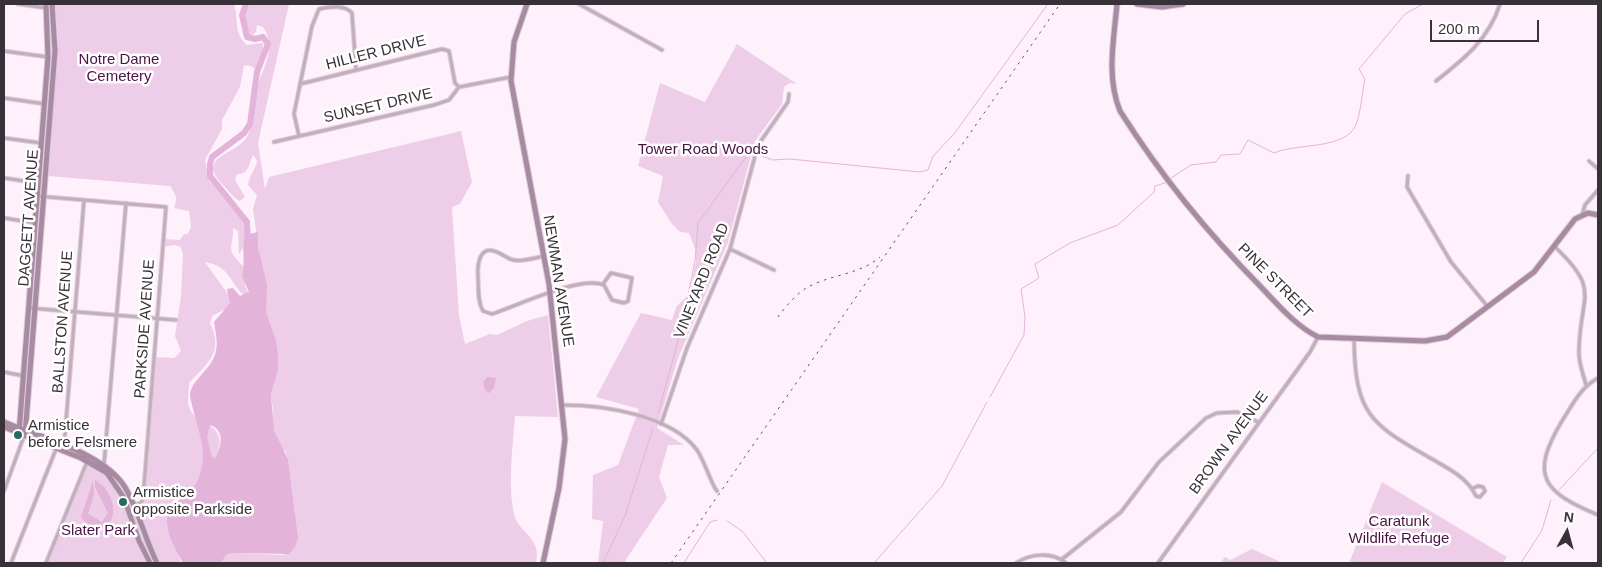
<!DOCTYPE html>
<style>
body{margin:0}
#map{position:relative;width:1602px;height:567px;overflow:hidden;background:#fef1fb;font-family:Helvetica,sans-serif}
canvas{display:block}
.frame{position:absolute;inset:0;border:5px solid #383137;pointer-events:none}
.north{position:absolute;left:1542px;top:507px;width:50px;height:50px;-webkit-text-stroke:4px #fff;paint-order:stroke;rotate:7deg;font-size:14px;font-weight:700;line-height:20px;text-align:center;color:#383137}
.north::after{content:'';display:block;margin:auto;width:18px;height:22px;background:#383137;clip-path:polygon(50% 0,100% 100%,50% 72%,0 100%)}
.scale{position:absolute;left:1430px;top:20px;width:109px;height:22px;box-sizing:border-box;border:2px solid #383137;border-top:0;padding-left:6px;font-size:15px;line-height:18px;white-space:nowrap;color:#383137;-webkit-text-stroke:4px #fff;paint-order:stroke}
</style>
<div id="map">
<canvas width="1602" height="567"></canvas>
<div class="frame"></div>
<div class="north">N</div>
<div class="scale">200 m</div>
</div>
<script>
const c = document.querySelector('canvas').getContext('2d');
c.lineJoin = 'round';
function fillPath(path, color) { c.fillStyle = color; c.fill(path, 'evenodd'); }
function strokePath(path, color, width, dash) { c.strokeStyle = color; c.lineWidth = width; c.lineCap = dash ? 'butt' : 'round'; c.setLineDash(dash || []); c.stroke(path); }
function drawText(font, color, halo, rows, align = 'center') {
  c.font = font + ' Helvetica,sans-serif'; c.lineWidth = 5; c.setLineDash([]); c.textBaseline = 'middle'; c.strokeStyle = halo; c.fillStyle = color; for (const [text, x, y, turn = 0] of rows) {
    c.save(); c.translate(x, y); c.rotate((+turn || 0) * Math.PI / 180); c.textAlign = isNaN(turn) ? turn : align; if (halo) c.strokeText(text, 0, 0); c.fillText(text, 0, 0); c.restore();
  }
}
fillPath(new Path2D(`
 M 55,4 L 234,4 C 239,19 233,33 247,45 L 263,43 L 263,51 L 256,70 L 251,66 L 244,65 L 240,87 L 222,120 L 222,129 L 205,160 L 209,180 L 245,221 C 247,231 246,246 239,254 L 238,231 L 233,228 C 234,235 231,242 231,249 C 232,258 243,264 248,272 C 241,283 247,290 253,301 C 229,290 235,267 205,262 L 235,304 L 212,316 L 210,323 C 224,352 208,363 189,383 C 189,391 187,400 189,407 C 192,416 198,419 206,423 C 235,438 211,468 199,486 L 183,489 L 174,501 L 168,517 L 167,528 L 175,540 L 181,563 L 48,563 L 87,463 C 105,471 118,487 125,505 L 133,505 L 142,501 L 155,357 L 174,358 L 181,351 L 175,336 L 181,296 L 183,254 L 181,247 L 174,245 L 163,247 L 164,239 L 180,240 L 184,234 L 188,234 L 191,227 L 189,211 L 174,208 C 179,196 174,193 170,186 L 48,176 L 58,43 Z
 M 248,4 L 289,4 L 258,143 L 265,189 L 269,177 L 461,131 L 472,182 L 460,204 L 452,207 L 459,316 L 465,344 L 490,334 L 497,335 L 527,321 L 548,315 L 558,417 L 515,416 C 513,443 507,491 515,517 C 520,533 542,538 536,563 L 221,563 L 227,554 L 235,553 L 284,555 L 295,515 L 288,459 L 285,450 L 270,454 L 273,409 L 271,395 L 274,384 L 265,338 L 266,302 L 253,209 L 257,195 L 248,185 C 249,175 256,170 257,160 L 253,155 C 248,164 250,174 237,174 L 235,180 L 245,197 L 240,201 C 233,198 229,191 224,186 C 194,156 235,156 247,137 C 255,124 250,106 255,92 C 261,72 278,48 263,27 L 257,25 L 256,32 L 250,37 L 245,33 L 244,17 Z
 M 737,44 L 797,84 L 790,83 L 784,87 L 782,104 L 755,141 L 728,242 L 678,358 L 657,428 L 684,445 L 668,445 L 659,477 L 667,498 L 625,561 L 628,563 L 598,563 L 603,521 L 592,519 L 593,475 L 618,465 L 639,409 L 596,397 L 641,313 L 672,320 L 676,307 L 689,294 L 696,262 L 696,251 L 689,233 L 680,232 L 672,224 L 658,202 L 663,176 L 638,166 L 660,83 L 705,102 Z
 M 1382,482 L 1507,557 L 1503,563 L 1349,563 Z
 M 1252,549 L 1283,563 L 1220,563 L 1225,557 L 1230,560 Z`), '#eecde8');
fillPath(new Path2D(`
 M 258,232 L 258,247 L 267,285 L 266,312 L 276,341 L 278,356 L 278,369 L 271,395 L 274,431 L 288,459 L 298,538 L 295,547 L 289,554 L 235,553 L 227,554 L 221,563 L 183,563 C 177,552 166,533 167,521 C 168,503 189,495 197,482 C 201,474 203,462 203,452 C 203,439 189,400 190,393 C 192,385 197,380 202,374 C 220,355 218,346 214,322 L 230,303 L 227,289 L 233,288 L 240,296 L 249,292 L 242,276 C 246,262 241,248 245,235 ZM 210,425 C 226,430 221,448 215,459 L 212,457 L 207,437 Z
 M 487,377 L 496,378 L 494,388 L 489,393 L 485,390 L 483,382 Z
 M 95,480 C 112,489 122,517 103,529 L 86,523 L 81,517 L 93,481 L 94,495 L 88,514 L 102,522 L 108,513 L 95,487 Z`), '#e3b3da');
strokePath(new Path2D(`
 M 760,155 L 772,160 L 790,159 L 920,172 L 928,170 L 933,156 L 954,134 L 1048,4
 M 1171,178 L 1191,165 L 1216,162 L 1221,155 L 1240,154 L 1248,140 L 1274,153 C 1296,143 1345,150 1356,125 C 1361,111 1362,93 1365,79 L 1359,69 L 1405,14 L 1423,4
 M 990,397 L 1024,335 L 1025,317 L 1021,289 L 1039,278 L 1035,264 L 1070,243 L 1118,225 L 1154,192 L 1155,186 L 1165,183
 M 658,414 L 680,334 L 695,261 L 698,223 L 746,157
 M 1559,490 L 1598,448
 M 727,521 L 742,531 L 767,563
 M 603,563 L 625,516 L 653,428
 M 684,563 L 710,522 L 717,520
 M 874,563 L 942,486 L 987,402
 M 1521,563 L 1542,530 L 1551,500`), '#e3b3da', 1);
strokePath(new Path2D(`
 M 246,4 L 242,15 L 247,37 L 255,39 L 263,37 L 268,44 L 257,72 L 250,124 L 244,133 L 212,157 L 210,164 L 210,176 L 247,222 L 248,242`), '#e3b3da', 6);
const street = new Path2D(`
 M 18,4 L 47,8
 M 579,4 L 662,50
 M 4,51 L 48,57
 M 1436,81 C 1464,59 1489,39 1500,4
 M 300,84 L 442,49 L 449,51 L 455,83 L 459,87
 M 4,98 L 45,104
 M 299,136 L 294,114 L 312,26 L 319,9 C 330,7 344,4 352,13 L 356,70
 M 4,138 L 41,143
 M 274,142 L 434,105 L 449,100 L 459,87 L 511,77
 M 1589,161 L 1598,169
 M 1408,176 L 1407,187 L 1451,262 L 1488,307
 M 4,178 L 38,183
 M 37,196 L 166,207 L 143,499 L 141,503 L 133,505
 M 1582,215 L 1585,205 L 1598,190
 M 4,218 L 35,223
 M 1554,246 C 1602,291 1580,294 1579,350 C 1578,362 1583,373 1586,385
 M 730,249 L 774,270
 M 544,256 C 535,258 523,262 513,260 C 508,259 504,255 499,253 C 480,243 477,263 478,277 C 479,288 477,301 483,311 L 492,314 C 517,306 580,275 604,285 L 612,300 L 624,303 L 628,301 L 632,278 L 611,273 L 603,284
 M 29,308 L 176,320
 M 1354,339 C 1355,414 1370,424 1432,459 C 1447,468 1462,475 1472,489 L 1478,486 L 1483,487 L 1485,491 L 1480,497 L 1476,496 L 1472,489
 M 4,372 L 24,376
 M 1598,378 C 1580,388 1573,404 1562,421 C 1529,476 1543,492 1598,515
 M 562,405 C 603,405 671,415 697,450 C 704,460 713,488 717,491
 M 661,424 L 687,348 L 730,249 L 758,145 L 788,102 L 789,94
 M 64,446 L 84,200
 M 104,464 L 126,203
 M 4,491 L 24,436
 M 1061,560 L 1121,512 L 1159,462 L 1206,418 L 1217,413 L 1237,412 L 1258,422
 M 11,563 L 56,449
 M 46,563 L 87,462
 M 1016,563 C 1031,553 1052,552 1066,563
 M 1158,563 L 1310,352 L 1318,337`);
const secondary = new Path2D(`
 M 527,4 L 514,42 L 511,81 L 549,284 L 565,439 L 559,488 L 543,563
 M 1117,4 C 1114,39 1106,77 1120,111 C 1162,177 1205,230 1261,287 C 1278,305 1296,326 1318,337 L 1425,341 L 1447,337 L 1534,272 L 1575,219 L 1588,213 L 1598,215
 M 1137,4 L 1162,7 L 1183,4
 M 4,422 C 41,438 106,453 126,489 C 139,512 145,539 157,563
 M 4,427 L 81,458 L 107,473 L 124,498 L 139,541 L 150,563
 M 19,433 L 48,57 L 46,4
 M 25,435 L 55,51 L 52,4`);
strokePath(street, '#daced8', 5);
strokePath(secondary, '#daced8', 7);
strokePath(street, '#c3adbf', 3);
strokePath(secondary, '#a98aa3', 5);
strokePath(new Path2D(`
 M 778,317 C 786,306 796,294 808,287 C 832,274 859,275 880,257
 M 671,563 L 1060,4`), '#60585f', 1, [2.5, 5]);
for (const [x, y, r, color] of [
 [18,435,5,"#276b5e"],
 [123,502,5,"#276b5e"]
]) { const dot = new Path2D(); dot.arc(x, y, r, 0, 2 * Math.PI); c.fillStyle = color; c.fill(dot); strokePath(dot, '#fff', 2); }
drawText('15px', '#383137', '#fff', [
 ["HILLER DRIVE",376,53,-14],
 ["SUNSET DRIVE",378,106,-13],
 ["DAGGETT AVENUE",29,218,-86],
 ["NEWMAN AVENUE",558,281,81],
 ["VINEYARD ROAD",702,281,-68],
 ["PINE STREET",1275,281,45],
 ["BALLSTON AVENUE",63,322,-86],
 ["PARKSIDE AVENUE",145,329,-86],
 ["BROWN AVENUE",1229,443,-54]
]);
drawText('15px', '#4a1345', '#fff', [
 ["Notre Dame",119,60],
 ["Cemetery",119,77],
 ["Tower Road Woods",703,150],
 ["Caratunk",1399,522],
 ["Wildlife Refuge",1399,539],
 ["Slater Park",98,531]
]);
drawText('15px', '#383137', '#fff', [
 ["Armistice",28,426],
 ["before Felsmere",28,443],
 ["Armistice",133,493],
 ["opposite Parkside",133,510]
], 'left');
</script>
